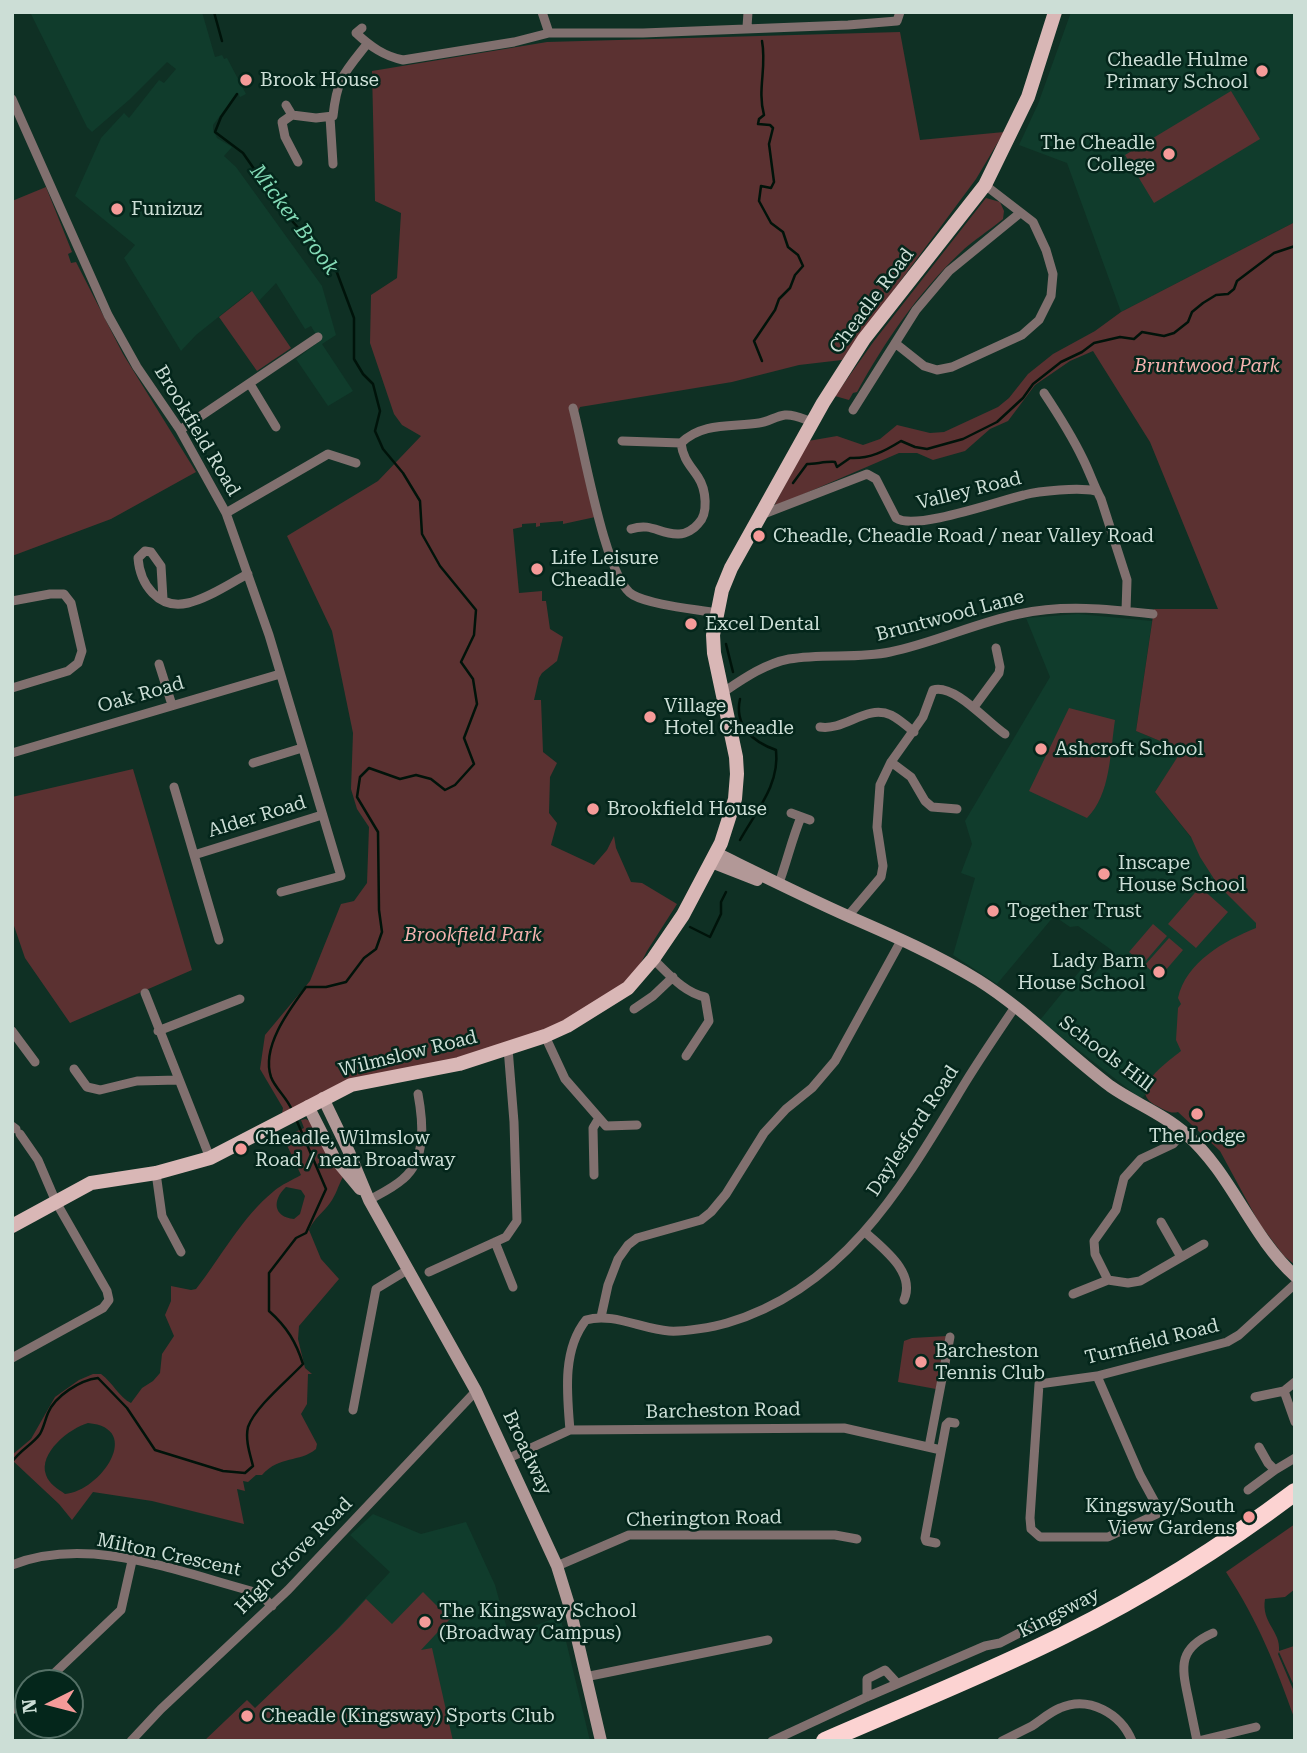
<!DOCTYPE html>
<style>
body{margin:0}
#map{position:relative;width:1307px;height:1753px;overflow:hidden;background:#0f3024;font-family:"Roboto Serif",serif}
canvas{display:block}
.frame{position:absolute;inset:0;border:14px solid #ccded6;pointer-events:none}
.north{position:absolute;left:14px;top:1669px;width:70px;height:70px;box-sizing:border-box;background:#04261b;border:2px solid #547066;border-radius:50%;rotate:264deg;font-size:19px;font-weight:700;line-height:28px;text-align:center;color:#ccded6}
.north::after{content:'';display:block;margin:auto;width:24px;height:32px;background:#f59b99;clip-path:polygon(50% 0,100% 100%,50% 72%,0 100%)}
</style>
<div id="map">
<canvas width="1307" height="1753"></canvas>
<div class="frame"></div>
<div class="north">N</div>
</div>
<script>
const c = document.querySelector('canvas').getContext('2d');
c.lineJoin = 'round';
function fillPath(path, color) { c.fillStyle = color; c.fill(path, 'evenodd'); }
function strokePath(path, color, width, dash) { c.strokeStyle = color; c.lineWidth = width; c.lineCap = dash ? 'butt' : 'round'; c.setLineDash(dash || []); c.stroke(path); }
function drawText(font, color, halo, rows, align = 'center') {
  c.font = font + ' "Roboto Serif",serif'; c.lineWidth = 5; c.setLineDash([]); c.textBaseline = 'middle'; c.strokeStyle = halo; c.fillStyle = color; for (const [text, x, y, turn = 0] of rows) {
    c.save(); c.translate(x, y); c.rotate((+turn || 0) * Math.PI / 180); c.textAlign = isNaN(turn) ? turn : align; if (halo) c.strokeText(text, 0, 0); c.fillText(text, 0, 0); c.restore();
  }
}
fillPath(new Path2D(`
 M 30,12 L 202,12 L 215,57 L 222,55 L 224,59 L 227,58 L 246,94 L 240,97 L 238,93 L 234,97 L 213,125 L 213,130 L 217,138 L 232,147 L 224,156 L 236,167 L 322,286 L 336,335 L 322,344 L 353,391 L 328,406 L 296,359 L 320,341 L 311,326 L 305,329 L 276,283 L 259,301 L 251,291 L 196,335 L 181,351 L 124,258 L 135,245 L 75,196 L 101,138 L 124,113 L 129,118 L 159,80 L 164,83 L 176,69 L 167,62 L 129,100 L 92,132 L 87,127 Z
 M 1071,12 L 1295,12 L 1295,222 L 1121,312 L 1067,163 L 1019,145 L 1038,104 Z
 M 1078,614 L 1152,621 L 1136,731 L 1183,750 L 1155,792 L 1277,946 L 1196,1045 L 1141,1099 L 1040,1020 L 1083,967 L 1093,976 L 1113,951 L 1078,926 L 1070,927 L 1054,916 L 997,984 L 953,955 L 975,878 L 961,873 L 972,844 L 965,821 L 1050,677 L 1026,618 Z
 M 373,1514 L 421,1534 L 466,1522 L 495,1585 L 509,1636 L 560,1616 L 590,1741 L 295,1741 L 320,1647 L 390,1572 L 350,1535 Z`), '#103c2c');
fillPath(new Path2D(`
 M 900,32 L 920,140 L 1004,132 L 976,179 L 842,360 L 799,365 L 732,382 L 580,407 L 576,416 L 600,516 L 563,524 L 563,521 L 540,523 L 540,526 L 536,527 L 536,523 L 522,524 L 522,527 L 513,529 L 519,593 L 542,591 L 542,601 L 546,601 L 550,629 L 563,637 L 557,661 L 542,673 L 539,678 L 534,700 L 541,700 L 543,752 L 557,763 L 550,777 L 549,813 L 557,823 L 551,845 L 594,865 L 607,850 L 614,836 L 616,848 L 631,882 L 642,883 L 677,904 L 647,951 L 628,988 L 545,1036 L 351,1085 L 281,1120 L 283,1108 L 260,1069 L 265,1035 L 310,981 L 341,904 L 354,901 L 367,883 L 369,827 L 357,809 L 351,789 L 353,733 L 332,631 L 287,536 L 378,481 L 421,436 L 402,425 L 394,414 L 370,343 L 371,295 L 397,278 L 401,213 L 375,201 L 372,71 L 547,42 Z
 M 1231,91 L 1260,139 L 1154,203 L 1125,155 Z
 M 46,187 L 72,252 L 68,254 L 71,263 L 76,262 L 123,354 L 196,472 L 111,519 L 12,556 L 12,201 Z
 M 986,198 L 1000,202 L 1004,211 L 1003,219 C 989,231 973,240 960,253 C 918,293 885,341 857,392 L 853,393 L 849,400 L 835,396 L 874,341 Z
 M 1295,222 L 1295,1265 L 1284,1256 L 1259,1223 L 1220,1151 L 1178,1112 C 1170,1114 1165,1110 1157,1106 C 1125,1090 1168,1062 1181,1051 L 1176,1040 L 1178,1008 L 1181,1004 L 1178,998 C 1186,962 1224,941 1256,928 L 1256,923 L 1218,885 L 1200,857 L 1191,837 L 1155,792 L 1182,750 L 1136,731 L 1154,609 L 1218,609 L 1150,442 L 1093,351 L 1070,361 L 1035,385 L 1008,421 L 990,429 L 965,451 L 933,460 L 917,453 L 899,453 L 776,506 L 775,504 L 808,441 L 837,436 L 863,445 L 880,439 L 897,425 L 930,433 L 944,432 L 998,407 L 1009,398 L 1028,374 L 1053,354 L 1095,331 L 1121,312 Z
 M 252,291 L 291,348 L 257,371 L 219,317 Z
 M 1069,708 L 1115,720 C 1110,752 1111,794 1087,818 L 1029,791 Z
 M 133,769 L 192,970 L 70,1023 L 25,958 L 12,920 L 12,797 Z
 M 1200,887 L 1228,912 L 1196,948 L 1168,924 Z
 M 1153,924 L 1167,936 L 1143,964 L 1129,952 Z
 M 1169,938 L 1183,950 L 1159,978 L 1145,965 Z
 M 306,1119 L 311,1122 L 343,1177 C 338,1186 336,1195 330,1203 C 323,1213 314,1218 309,1230 L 321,1259 L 339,1279 L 299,1326 L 298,1339 L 305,1368 L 312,1374 L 308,1374 L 307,1404 L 301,1414 L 317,1444 L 316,1449 C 299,1463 280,1455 262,1475 L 256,1475 L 248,1482 L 243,1481 L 245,1491 L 237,1489 L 244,1524 L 152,1501 L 93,1492 L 72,1520 L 59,1504 L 12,1460 L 12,1455 L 31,1439 L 55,1397 L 79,1380 L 93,1374 L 101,1374 C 112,1382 120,1398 131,1403 L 142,1388 L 153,1381 L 160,1373 L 162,1354 L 174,1336 L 165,1315 L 171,1301 L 171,1286 L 191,1290 L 196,1289 C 222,1256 241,1218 274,1191 C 281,1185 292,1180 301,1175 L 285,1141 L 288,1135 L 304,1128 L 301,1120 ZM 286,1187 L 301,1190 L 305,1196 L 300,1214 L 294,1219 C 273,1217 272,1200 286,1187 ZM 88,1423 C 144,1428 101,1491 65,1494 C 58,1489 49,1484 46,1475 C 38,1453 70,1428 88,1423 Z
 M 947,1336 L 936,1389 L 898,1382 L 904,1341 L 912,1338 Z
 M 1295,1524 L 1295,1589 L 1285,1597 L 1265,1599 C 1261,1623 1281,1631 1279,1651 L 1294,1646 L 1295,1648 L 1295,1688 L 1279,1652 L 1278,1654 L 1295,1694 L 1295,1720 C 1275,1664 1259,1623 1226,1572 Z
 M 423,1592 L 450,1619 L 421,1650 L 432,1648 L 453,1741 L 204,1741 L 247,1700 L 255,1708 L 339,1628 L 366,1599 L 392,1624 Z`), '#5b3131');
strokePath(new Path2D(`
 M 214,12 L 222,41
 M 237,94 L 221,117 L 215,132 L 243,153 L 284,212 L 336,270 L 354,318 L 354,359 L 363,374 L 373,384 L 380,411 L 375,431 L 383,449 L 403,473 L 420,501 L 422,534 L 440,566 L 476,610 L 474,635 L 461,662 L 473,679 L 477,704 L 464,738 L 474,764 L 455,785 L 445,790 L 431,779 L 416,775 L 400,779 L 369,768 L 360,777 L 357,797 L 378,832 L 379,910 L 382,932 L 376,949 L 364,958 L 346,982 L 326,987 L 306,987 C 289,1010 261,1047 271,1077 C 275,1088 287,1098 292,1110
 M 762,361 L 754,341 L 775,310 L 779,299 L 790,288 L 795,275 L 803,266 L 798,255 L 788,247 L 783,232 L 771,223 L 759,201 L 761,186 L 771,188 L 774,182 L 769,144 L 773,128 L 770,125 L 758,124 L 759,119 L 764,115 C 757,89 767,68 762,41
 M 793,483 L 807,464 C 815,464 828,461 835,462 L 837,467 L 850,458 C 870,459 885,451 901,441 L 915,447 L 927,449 L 963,439 L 997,422 L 1023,398 L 1033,384 L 1061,362 L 1082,352 L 1094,343 L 1120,337 L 1134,339 L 1142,332 L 1164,336 L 1174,333 L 1188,322 L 1192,312 L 1203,303 L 1216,295 L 1228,294 L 1234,289 L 1237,281 L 1274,253 L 1295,246
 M 726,644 L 733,672
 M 740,699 C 734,726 753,742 776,750 C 780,785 756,811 740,840
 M 690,927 L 710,937 L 721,914 L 721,902 L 726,892
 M 12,1462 C 20,1450 32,1445 40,1434 C 44,1427 45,1420 48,1413 C 55,1396 80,1380 98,1378 L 127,1408 L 155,1450 L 223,1471 L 245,1473 L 253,1466 C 250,1454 245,1440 248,1427 C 255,1407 288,1380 303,1364 C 296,1342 287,1327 269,1311 L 269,1273 L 296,1238 L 306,1233 L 326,1189 L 296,1119`), '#00130a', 2.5);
strokePath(new Path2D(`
 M 542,12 L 549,33
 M 747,27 L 748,12
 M 362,28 L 356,33 C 371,47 384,56 403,60 L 514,42 L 549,33 L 643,33 L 848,25 L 897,21 L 900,12
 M 12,99 L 108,315 L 137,367 L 180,430 L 226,513 L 269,635 L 341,876 L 281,892
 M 286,105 L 292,115 L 282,122 L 285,137 L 298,162
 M 292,115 L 316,118 L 333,116 C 337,78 344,73 367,44
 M 330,117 L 333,164
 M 895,343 L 924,366 L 937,370 L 952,367 L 1022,335 L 1039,320 L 1051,296 L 1053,274 L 1046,250 L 1033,222 L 985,185
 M 250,384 L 276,427
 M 1044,393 C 1058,414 1072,436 1083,459 C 1090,473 1094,486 1101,499 L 1127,580 L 1126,611
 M 573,408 C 583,443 605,580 633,595 C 651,605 695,609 717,613
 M 853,410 L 916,310 L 949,271 L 1020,213
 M 180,430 L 318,337
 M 622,441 L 681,443
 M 226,513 L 328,454 L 356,463
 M 761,515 L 867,474 L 876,479 L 896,518 C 915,531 998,501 1024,495 C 1039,491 1080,487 1095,491
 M 631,529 C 653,522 659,535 679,534 C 686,534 694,529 698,524 C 709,514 706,489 698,477 C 690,465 683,459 681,443 C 702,422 732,427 759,423 C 768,422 776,416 785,415 C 795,414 803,419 812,422
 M 163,599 L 161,566 L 151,552 L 145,551 L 138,558 C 140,584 158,610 188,603 C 209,598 230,583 248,574
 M 12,601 L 50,594 L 64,594 L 71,603 L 82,651 L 78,663 L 68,671 L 12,688
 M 159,664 L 172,705
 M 722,693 C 743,679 764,664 789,659 C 823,653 857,659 890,652 C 934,643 975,623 1019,614 C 1063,604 1109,609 1153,614
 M 974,707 L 999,673 L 1000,667 L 996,648
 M 820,727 C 845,731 866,704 891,715 C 899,719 907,726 914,732
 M 12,753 L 280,674
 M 891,762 L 911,777 L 925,801 L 932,807 L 957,809
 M 253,763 L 302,748
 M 174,787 L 219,940
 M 791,813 L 810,820
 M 194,855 L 322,815
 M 779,883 C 787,861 792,839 801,817
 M 848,916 L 881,877 L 883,866 L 877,827 L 880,785 L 891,762 L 923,717 L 933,690 C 954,683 988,723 1005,734
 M 653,959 C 669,974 683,992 705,997 L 709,1021 L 686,1056
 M 145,993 L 210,1158
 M 634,1009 L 653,996 L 673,977
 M 12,1031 L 35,1062
 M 158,1031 L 240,999
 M 545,1036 L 565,1079 L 606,1126 L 637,1125
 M 74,1069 L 87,1087 L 100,1090 L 137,1081 L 178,1080
 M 12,1126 L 16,1129
 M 156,1173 L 162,1216 L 181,1252
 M 594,1175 L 593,1128 L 599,1118
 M 369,1200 C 380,1194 393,1188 403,1179 C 427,1159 423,1121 418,1094
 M 1161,1222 L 1181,1257
 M 865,1232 C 883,1249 916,1272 904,1300
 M 495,1242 L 513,1287
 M 429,1272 L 506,1237 L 517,1221 L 514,1122 L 508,1048
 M 1108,1280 L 1095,1254 L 1094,1241 L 1116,1210 L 1124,1178 L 1141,1159 L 1173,1144 L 1184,1132
 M 1073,1294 L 1108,1280 L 1128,1283 L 1140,1281 L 1204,1244
 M 601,1317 L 608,1285 L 618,1259 L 628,1245 L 637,1238 L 701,1220 L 711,1212 L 726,1194 L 764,1133 L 786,1109 L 812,1088 L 835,1061 L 902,939
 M 12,1358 L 103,1308 L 109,1300 L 107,1291 L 56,1202 L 38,1160 L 20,1134
 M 1097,1376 L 1140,1475 L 1158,1508 L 1157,1514 L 1108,1537 L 1040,1537 L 1031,1529 L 1030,1518 L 1039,1384 L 1097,1376 L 1227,1342 L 1239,1335 L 1295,1284
 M 1295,1382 L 1284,1391 L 1295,1422
 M 1255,1397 L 1284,1391
 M 353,1410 L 376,1289 L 409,1269
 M 570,1430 C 567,1394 562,1350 586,1320 C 612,1312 642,1329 669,1331 C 683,1332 714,1327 727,1323 C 846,1288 905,1182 965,1083 C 981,1057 998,1032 1015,1007
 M 929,1447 L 950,1337
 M 1259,1447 L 1268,1463 L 1275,1470 L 1295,1458
 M 509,1458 L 570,1430 L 844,1428 L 941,1450
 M 1248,1490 L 1275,1470
 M 936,1543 L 926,1541 L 925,1538 L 946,1425 L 949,1422 L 955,1423
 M 12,1565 C 88,1535 176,1571 251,1591 L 263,1597 L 272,1606
 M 557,1566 L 629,1535 L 835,1535 L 857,1539
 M 585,1677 L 768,1640
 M 44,1683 L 121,1610 L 132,1561
 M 867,1697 L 867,1679 L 885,1670 L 897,1683
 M 12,1710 L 28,1698
 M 131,1741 L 161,1709 L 288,1590 L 476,1391
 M 772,1741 L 869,1696 L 985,1646 L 1000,1643 L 1029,1628
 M 1002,1741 C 1012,1736 1022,1731 1032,1726 C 1041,1720 1050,1712 1060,1708 C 1089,1695 1121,1714 1132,1741
 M 1197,1741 C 1194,1726 1191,1711 1188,1697 C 1181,1665 1179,1648 1213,1633
 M 1198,1741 L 1256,1727`), '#81706f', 9);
strokePath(new Path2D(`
 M 716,853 C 761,875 805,897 850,917 C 894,936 937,955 978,980 C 1026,1010 1065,1052 1110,1086 C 1134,1103 1164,1114 1186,1134 C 1232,1174 1250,1235 1295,1276
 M 711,862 L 757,880
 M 323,1098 L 349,1152 L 369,1200 L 476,1391 L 557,1566 L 570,1608 L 601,1741
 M 308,1106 L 335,1159 L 360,1189`), '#b29897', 12);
strokePath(new Path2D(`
 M 12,1226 L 91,1183 L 156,1173 L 210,1158 L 351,1085 L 459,1064 L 545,1036 L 567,1026 L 628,988 L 653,959 L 683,915 L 721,843 L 735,799 L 737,774 L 736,757 L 714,653 L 713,635 L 722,590 L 731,568 L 823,403 L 864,339 L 985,185 L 1028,97 L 1055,12`), '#d9b7b6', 14);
strokePath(new Path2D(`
 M 825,1741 C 905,1706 986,1674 1064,1635 C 1145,1595 1222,1547 1295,1492`), '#fcd3d2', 18);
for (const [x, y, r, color] of [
 [1262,71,7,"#f59b99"],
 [246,80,7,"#f59b99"],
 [1169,154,7,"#f59b99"],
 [117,209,7,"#f59b99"],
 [759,536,7,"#f59b99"],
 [537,569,7,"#f59b99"],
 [691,624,7,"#f59b99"],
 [650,717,7,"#f59b99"],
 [1041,749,7,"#f59b99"],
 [593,809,7,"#f59b99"],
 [1104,874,7,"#f59b99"],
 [993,911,7,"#f59b99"],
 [1159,972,7,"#f59b99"],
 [1197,1114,7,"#f59b99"],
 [241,1149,7,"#f59b99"],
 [921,1362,7,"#f59b99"],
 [1249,1517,7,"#f59b99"],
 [425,1622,7,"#f59b99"],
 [247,1716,7,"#f59b99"]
]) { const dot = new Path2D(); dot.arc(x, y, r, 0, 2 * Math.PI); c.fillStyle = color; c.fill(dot); strokePath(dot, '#04261b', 2.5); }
drawText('19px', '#ccded6', '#04261b', [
 ["Cheadle Hulme",1248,60,"right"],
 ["Primary School",1248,82,"right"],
 ["Brook House",260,80],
 ["The Cheadle",1155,143,"right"],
 ["College",1155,165,"right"],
 ["Funizuz",131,209],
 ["Cheadle, Cheadle Road / near Valley Road",773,536],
 ["Life Leisure",551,558],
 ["Cheadle",551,580],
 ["Excel Dental",705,624],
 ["Village",664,706],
 ["Hotel Cheadle",664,728],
 ["Ashcroft School",1055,749],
 ["Brookfield House",607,809],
 ["Inscape",1118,863],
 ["House School",1118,885],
 ["Together Trust",1007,911],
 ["Lady Barn",1145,961,"right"],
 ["House School",1145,983,"right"],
 ["The Lodge",1197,1136,"center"],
 ["Cheadle, Wilmslow",255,1138],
 ["Road / near Broadway",255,1160],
 ["Barcheston",935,1351],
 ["Tennis Club",935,1373],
 ["Kingsway/South",1235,1506,"right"],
 ["View Gardens",1235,1528,"right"],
 ["The Kingsway School",439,1611],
 ["(Broadway Campus)",439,1633],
 ["Cheadle (Kingsway) Sports Club",261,1716]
], 'left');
drawText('19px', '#ccded6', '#04261b', [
 ["Cheadle Road",872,301,-53],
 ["Brookfield Road",197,431,59],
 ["Valley Road",969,491,-14],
 ["Bruntwood Lane",950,616,-15],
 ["Oak Road",141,695,-16],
 ["Alder Road",257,817,-17],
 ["Wilmslow Road",408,1054,-14],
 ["Schools Hill",1106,1054,37],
 ["Daylesford Road",913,1131,-57],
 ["Turnfield Road",1152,1342,-14],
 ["Barcheston Road",723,1411,-1],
 ["Broadway",527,1453,65],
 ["Cherington Road",704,1519,-1],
 ["Milton Crescent",169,1555,12],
 ["High Grove Road",294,1556,-45],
 ["Kingsway",1059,1613,-27]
]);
drawText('italic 19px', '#f5b2af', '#04261b', [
 ["Bruntwood Park",1207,366],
 ["Brookfield Park",473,935]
]);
drawText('italic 21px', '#83dab6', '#04261b', [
 ["Micker Brook",294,220,53]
]);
</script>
